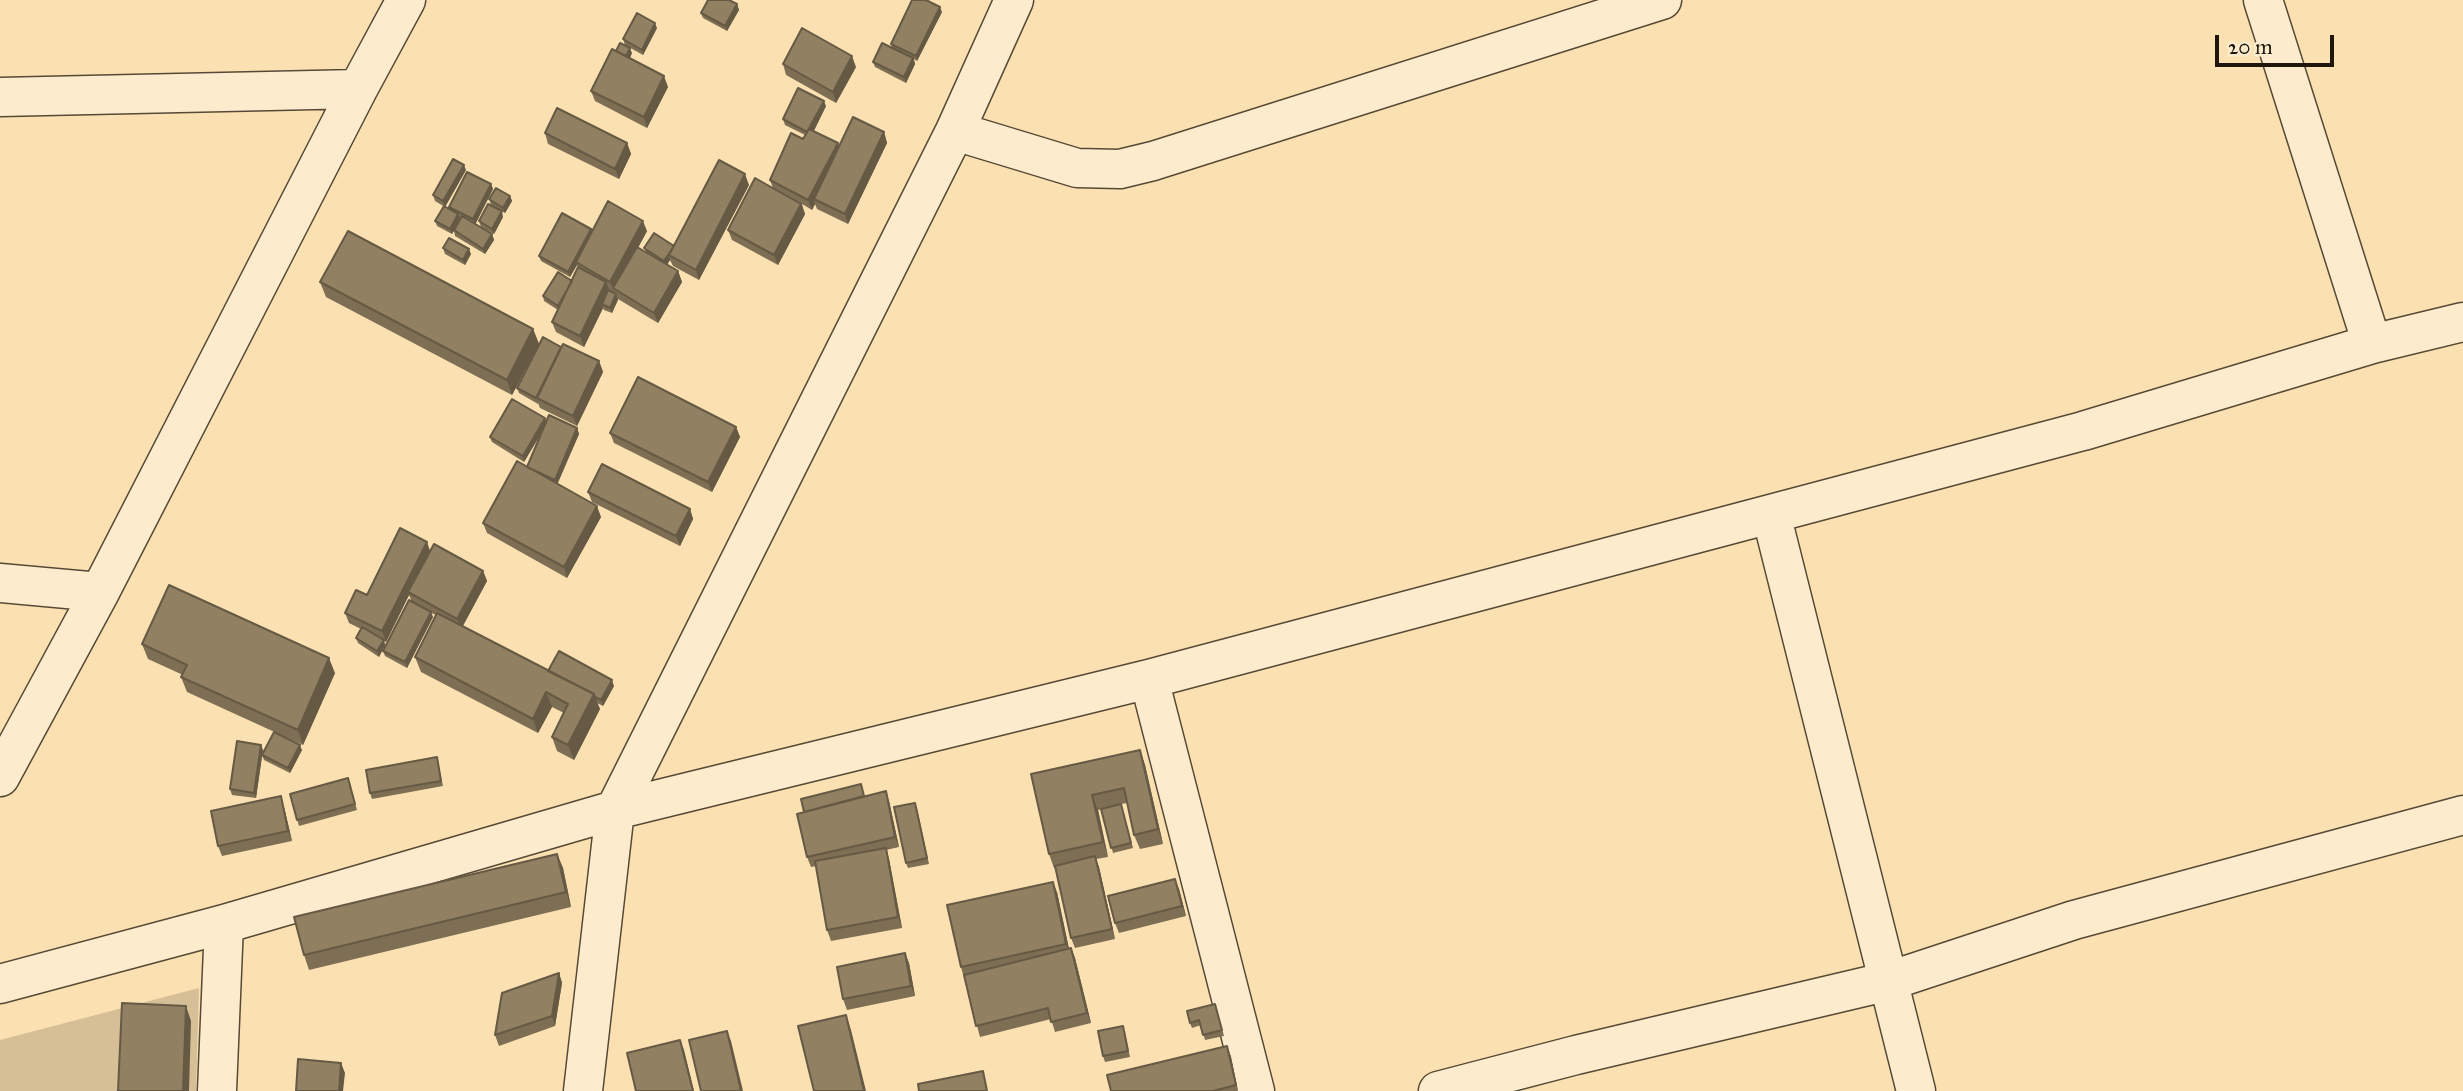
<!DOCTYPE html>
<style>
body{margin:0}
#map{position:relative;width:2463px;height:1091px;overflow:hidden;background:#fbe1b2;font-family:"IM FELL Great Primer",serif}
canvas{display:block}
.scale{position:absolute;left:2215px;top:35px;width:119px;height:32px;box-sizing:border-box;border:4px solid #1f160c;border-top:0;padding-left:9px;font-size:21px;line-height:24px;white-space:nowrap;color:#1f160c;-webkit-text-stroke:5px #fceccd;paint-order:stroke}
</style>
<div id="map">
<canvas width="2463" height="1091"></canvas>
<div class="scale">20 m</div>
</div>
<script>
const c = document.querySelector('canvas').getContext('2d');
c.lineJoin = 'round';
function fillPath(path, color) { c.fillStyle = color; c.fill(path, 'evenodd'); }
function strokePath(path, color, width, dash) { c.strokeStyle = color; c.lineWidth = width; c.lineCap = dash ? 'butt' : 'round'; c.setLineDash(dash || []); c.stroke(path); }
fillPath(new Path2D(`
 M 199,988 L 196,1091 L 0,1091 L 0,1040 Z`), '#d6be96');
const street = new Path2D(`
 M 2263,0 L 2372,344
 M 0,97 L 358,89
 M 955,131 L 1077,168 L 1120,169 L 1153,161 L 1662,0
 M 1771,514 L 1916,1091
 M 0,583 L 100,592
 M 1149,679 L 1255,1091
 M 0,777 L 100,592 L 358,89 L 406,0
 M 0,984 L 224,924 L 615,810 L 1149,679 L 2083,431 L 2372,344 L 2463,322
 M 217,1091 L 224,924
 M 583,1091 L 615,810 L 955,131 L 1014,0
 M 1438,1091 L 1576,1055 L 1889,981 L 2074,920 L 2463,815`);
strokePath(street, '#564936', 41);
strokePath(street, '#fceccd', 38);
fillPath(new Path2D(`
 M 737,4 L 739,10 L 727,31 L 703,18 L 701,13 Z
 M 942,12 L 917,61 L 914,59 L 915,64 L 906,83 L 875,67 L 873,62 L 892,48 L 891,44 Z
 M 657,28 L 643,55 L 625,45 L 623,39 Z
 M 632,53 L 630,58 L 668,87 L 647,128 L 595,101 L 591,91 Z
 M 783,64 L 856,67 L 836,103 L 786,75 Z
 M 826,106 L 814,131 L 838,143 L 839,146 L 884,132 L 887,143 L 848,224 L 817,209 L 815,204 L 812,210 L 802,204 L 805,214 L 778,265 L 732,240 L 728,230 L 773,188 L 770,180 L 805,135 L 785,125 L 783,119 Z
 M 545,133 L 627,143 L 631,154 L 619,179 L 548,144 Z
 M 466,170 L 445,207 L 435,201 L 433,195 Z
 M 491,184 L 493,189 L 475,224 L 492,234 L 494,240 L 485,254 L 455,236 L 454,231 L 452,234 L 437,226 L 435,221 L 450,209 L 449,207 Z
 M 749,185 L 699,280 L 673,266 L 670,260 L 667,265 L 678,271 L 682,282 L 658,323 L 618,299 L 612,313 L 604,310 L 603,308 L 584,347 L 556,332 L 552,322 L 558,310 L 544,301 L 543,296 L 572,281 L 578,268 L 577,265 L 570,277 L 541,261 L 539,256 L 591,229 L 592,232 L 647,231 L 638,248 L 646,252 L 644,248 L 674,246 Z
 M 510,196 L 512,201 L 505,213 L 491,205 L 489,199 Z
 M 503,217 L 494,234 L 481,227 L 479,221 Z
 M 443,248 L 471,254 L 465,265 L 445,254 Z
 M 320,282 L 533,329 L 539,344 L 512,395 L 326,297 Z
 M 561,347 L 599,361 L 603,372 L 577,426 L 540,408 L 538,403 L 538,404 L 519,393 L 517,388 Z
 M 545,418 L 546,423 L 577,428 L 579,434 L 557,484 L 601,517 L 567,578 L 487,533 L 483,523 L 527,467 L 543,429 L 524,462 L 492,442 L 490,437 Z
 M 736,427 L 740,437 L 712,492 L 614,443 L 610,433 Z
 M 588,492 L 690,509 L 693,519 L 680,546 L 592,502 Z
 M 427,542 L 430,551 L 483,571 L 487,581 L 463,626 L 548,671 L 614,686 L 603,706 L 597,703 L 600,709 L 574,760 L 557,751 L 552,737 L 564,713 L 552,707 L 538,733 L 421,672 L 415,657 L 436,615 L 431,613 L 433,617 L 407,668 L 385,656 L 383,651 L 412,602 L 409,595 L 386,642 L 384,641 L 385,645 L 379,657 L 358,643 L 356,638 L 361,629 L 349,623 L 345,613 Z
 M 142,644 L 335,673 L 303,745 L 187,692 L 181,677 L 183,675 L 148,659 Z
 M 263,750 L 262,754 L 302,750 L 290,773 L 264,760 L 262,755 L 256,798 L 232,795 L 230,789 Z
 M 1140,750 L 1145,765 L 1163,844 L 1140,849 L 1134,835 L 1127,803 L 1121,804 L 1133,848 L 1113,853 L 1102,809 L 1098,810 L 1108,857 L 1096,859 L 1099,867 L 1115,939 L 1075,948 L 1071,938 L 1055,868 L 1054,868 L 1049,854 L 1031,774 Z
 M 437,757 L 443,786 L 372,799 L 370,793 Z
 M 348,778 L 357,810 L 299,826 L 290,794 Z
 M 864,796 L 889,801 L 899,847 L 886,850 L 889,859 L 902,928 L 831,941 L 827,930 L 816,866 L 811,867 L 807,857 Z
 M 284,807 L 292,841 L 222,856 L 218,846 Z
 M 917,808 L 929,864 L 908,868 L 906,863 Z
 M 557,854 L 563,868 L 571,907 L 309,970 L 304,955 Z
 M 1179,889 L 1186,916 L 1119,933 L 1115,923 Z
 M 1057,892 L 1069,949 L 1071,948 L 1075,958 L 1091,1023 L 1055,1032 L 1051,1019 L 980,1037 L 961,967 Z
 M 905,953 L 909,963 L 915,996 L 847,1010 L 843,999 Z
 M 559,973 L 562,983 L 555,1026 L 499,1046 L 495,1035 Z
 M 1217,1010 L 1224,1036 L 1205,1040 L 1201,1025 L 1192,1028 L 1190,1023 Z
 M 1125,1032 L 1130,1057 L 1105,1062 L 1103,1056 Z
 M 1227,1046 L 1231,1057 L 1238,1091 L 1111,1091 Z`), '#7d6e54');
fillPath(new Path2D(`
 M 737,4 L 739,10 L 727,31 L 725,26 Z
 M 940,7 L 942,12 L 917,61 L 916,56 Z
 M 655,23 L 657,28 L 643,55 L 642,50 Z
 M 630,48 L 632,53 L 628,62 L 626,56 Z
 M 852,56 L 856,67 L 836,103 L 833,92 Z
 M 913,58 L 915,64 L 906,83 L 904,77 Z
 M 664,76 L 668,87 L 647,128 L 644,117 Z
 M 824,101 L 826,106 L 810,138 L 808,132 Z
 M 884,132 L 887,143 L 848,224 L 845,214 Z
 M 627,143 L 631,154 L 619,179 L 615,169 Z
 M 838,143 L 841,153 L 814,199 L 815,204 L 812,210 L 808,200 Z
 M 464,165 L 466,170 L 445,207 L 443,201 Z
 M 745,174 L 749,185 L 699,280 L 696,270 Z
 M 491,184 L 493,189 L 475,225 L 473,219 Z
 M 510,196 L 512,201 L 505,213 L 503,208 Z
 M 801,204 L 805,214 L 778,265 L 774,255 Z
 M 502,211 L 503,217 L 494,234 L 492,229 Z
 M 458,214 L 460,219 L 452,234 L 450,229 Z
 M 643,221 L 647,231 L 615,290 L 613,288 L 610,282 Z
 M 591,229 L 593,234 L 576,262 L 577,265 L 570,277 L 568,272 Z
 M 492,234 L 494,240 L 485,254 L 483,249 Z
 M 674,246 L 669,255 L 670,260 L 666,266 L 664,261 Z
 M 469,249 L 471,254 L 465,265 L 463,260 Z
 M 678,271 L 682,282 L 658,323 L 654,313 Z
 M 606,282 L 610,292 L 602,304 L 603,308 L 584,347 L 580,336 Z
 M 616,294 L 618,300 L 612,313 L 610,308 Z
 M 533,329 L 539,344 L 512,395 L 507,380 Z
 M 599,361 L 603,372 L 577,426 L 573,416 Z
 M 545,418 L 547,424 L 524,462 L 523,456 Z
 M 736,427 L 740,437 L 712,492 L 708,482 Z
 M 577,428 L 579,434 L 557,485 L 555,480 Z
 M 597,506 L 601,517 L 567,578 L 564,567 Z
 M 690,509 L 693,519 L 680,546 L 676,536 Z
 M 427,542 L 430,552 L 408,592 L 409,595 L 386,642 L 382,631 Z
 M 483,571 L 487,581 L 461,629 L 457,619 Z
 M 431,612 L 433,617 L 407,668 L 405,662 Z
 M 384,640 L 385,645 L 379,657 L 377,651 Z
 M 329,658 L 335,673 L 303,745 L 298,730 Z
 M 612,680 L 614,686 L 603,706 L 601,700 Z
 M 546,692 L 552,707 L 538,733 L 533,719 Z
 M 594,694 L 600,709 L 574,760 L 568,745 Z
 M 261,745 L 263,750 L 256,798 L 254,793 Z
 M 300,745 L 302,750 L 290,773 L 288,768 Z
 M 1140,750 L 1145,765 L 1163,844 L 1158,829 Z
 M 886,791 L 889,801 L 899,847 L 895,837 Z
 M 1092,795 L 1098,810 L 1108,857 L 1103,842 Z
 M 281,796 L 284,807 L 292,841 L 288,831 Z
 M 886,848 L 889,859 L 902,928 L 898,917 Z
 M 557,854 L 563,868 L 571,907 L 566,892 Z
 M 1095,856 L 1099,867 L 1115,939 L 1112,929 Z
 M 1175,879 L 1179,889 L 1186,916 L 1182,906 Z
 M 1053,882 L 1057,892 L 1070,954 L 1066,944 Z
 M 1071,948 L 1075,958 L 1091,1023 L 1087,1013 Z
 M 905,953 L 909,963 L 915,996 L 911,986 Z
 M 559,973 L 562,983 L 555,1026 L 552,1016 Z
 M 186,1006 L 191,1021 L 189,1091 L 183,1091 Z
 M 846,1015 L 851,1030 L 866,1091 L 864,1091 Z
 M 727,1031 L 731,1041 L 743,1091 L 741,1091 Z
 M 680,1040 L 684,1050 L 694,1091 L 693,1091 Z
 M 1227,1046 L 1231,1057 L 1238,1091 L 1236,1085 Z
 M 341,1063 L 345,1073 L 343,1091 L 339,1091 Z`), '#665a45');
const building = new Path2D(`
 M 708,0 L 729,0 L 737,4 L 725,26 L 701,13 Z
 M 912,0 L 926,0 L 940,7 L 916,56 L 891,44 Z
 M 637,13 L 655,23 L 642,50 L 623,39 Z
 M 802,28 L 852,56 L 833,92 L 783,64 Z
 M 620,43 L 630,48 L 626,56 L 616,51 Z
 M 882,43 L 913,58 L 904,77 L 873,62 Z
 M 612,49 L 664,76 L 644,117 L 591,91 Z
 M 798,88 L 824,101 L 807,132 L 783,119 Z
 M 557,108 L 627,143 L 615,169 L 545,133 Z
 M 853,117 L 884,132 L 845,214 L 814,199 Z
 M 809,129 L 838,143 L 808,200 L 770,180 L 791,133 L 803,139 Z
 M 453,159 L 464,165 L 443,201 L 433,195 Z
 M 719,160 L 745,174 L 696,270 L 669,255 Z
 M 467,172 L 491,184 L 473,219 L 449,207 Z
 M 755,178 L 801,204 L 774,255 L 728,230 Z
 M 496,188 L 510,196 L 503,208 L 489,199 Z
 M 608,201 L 643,221 L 610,282 L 576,262 Z
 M 488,204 L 502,211 L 492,229 L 479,221 Z
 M 444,206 L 458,214 L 450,229 L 435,221 Z
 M 562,213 L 591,229 L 568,272 L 539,256 Z
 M 462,216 L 492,234 L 483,249 L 454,230 Z
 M 348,231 L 533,329 L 507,380 L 320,282 Z
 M 654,233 L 674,246 L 664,261 L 644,248 Z
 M 449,238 L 469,249 L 463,260 L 443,248 Z
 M 637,247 L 678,271 L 654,313 L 613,288 Z
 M 578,267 L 606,282 L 580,336 L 552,322 Z
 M 558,272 L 572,281 L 558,306 L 543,296 Z
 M 608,290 L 616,294 L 610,308 L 602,304 Z
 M 543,337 L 561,347 L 536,398 L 517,388 Z
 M 563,344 L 599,361 L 573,416 L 537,398 Z
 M 638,377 L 736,427 L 708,482 L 610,433 Z
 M 512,399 L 545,418 L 523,456 L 490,437 Z
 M 549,415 L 577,428 L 555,480 L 527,467 Z
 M 517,461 L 597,506 L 564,567 L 483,523 Z
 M 602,464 L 690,509 L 676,536 L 588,492 Z
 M 400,528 L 427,542 L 382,631 L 345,613 L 356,590 L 367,595 Z
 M 434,544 L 483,571 L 457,619 L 408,592 Z
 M 169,585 L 329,658 L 298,730 L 181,677 L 187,665 L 142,644 Z
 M 409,600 L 431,612 L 405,662 L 383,651 Z
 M 437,613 L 594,694 L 568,745 L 552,737 L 568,704 L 546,692 L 533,719 L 415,657 Z
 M 362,627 L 384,640 L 377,651 L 356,638 Z
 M 559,651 L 612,680 L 601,700 L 595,697 L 594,694 L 548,671 Z
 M 274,732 L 300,745 L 288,768 L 262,755 Z
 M 237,741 L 261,745 L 254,793 L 230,789 Z
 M 1140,750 L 1158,829 L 1134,835 L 1124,788 L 1092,795 L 1103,842 L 1049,854 L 1031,774 Z
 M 437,757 L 441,781 L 370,793 L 366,770 Z
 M 348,778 L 355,804 L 297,820 L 290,794 Z
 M 861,784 L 864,796 L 804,812 L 801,799 Z
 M 886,791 L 895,837 L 807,857 L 797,814 Z
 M 281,796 L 288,831 L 218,846 L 211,811 Z
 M 915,803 L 927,858 L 906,863 L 894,807 Z
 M 1121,804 L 1131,843 L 1111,848 L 1101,809 Z
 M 886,848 L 898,917 L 827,930 L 815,861 Z
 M 557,854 L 566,892 L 304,955 L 294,917 Z
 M 1095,856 L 1112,929 L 1071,938 L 1055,866 Z
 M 1175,879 L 1182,906 L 1115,923 L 1108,896 Z
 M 1053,882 L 1066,944 L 961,967 L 947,905 Z
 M 1071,948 L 1087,1013 L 1051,1022 L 1048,1008 L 976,1026 L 964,975 Z
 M 905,953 L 911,986 L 843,999 L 837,967 Z
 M 559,973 L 552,1016 L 495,1035 L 502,993 Z
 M 122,1003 L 186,1006 L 183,1091 L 118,1091 Z
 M 1215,1004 L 1222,1030 L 1203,1035 L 1199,1020 L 1190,1023 L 1187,1011 Z
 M 846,1015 L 864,1091 L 814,1091 L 798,1026 Z
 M 1123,1026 L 1128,1051 L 1103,1056 L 1098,1031 Z
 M 727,1031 L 741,1091 L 701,1091 L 689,1040 Z
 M 680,1040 L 693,1091 L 636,1091 L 627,1053 Z
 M 1227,1046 L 1236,1085 L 1213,1091 L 1111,1091 L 1107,1075 Z
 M 298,1059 L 341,1063 L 339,1091 L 296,1091 Z
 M 983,1071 L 987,1091 L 919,1091 L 918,1084 Z`);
fillPath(building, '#918062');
strokePath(building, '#665a45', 2);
</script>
